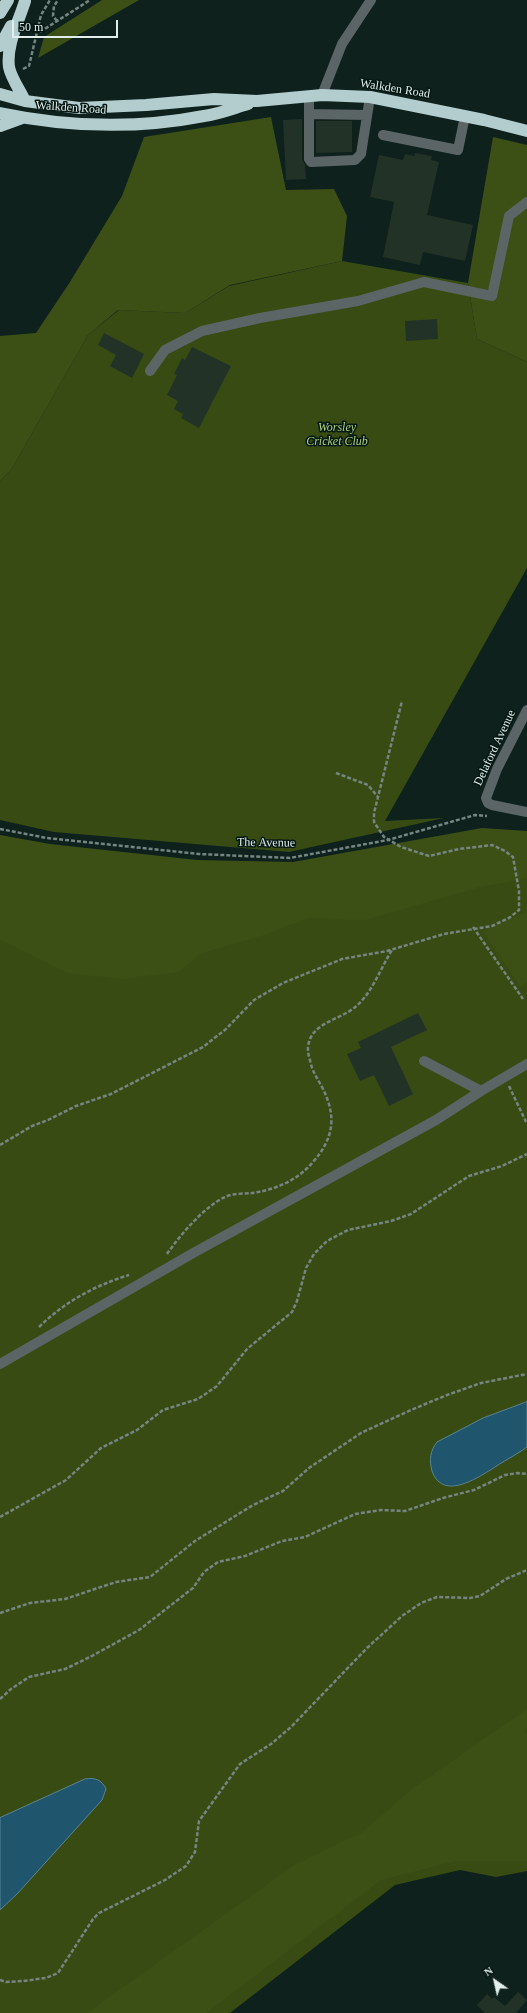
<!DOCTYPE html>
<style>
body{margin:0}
#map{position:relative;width:527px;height:2013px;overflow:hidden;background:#0e211d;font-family:"Times New Roman",serif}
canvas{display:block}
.north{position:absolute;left:475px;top:1961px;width:40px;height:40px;-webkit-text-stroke:3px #051814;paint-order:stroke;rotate:326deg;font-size:11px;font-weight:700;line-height:16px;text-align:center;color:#e2eeeb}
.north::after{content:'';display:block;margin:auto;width:14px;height:18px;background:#e2eeeb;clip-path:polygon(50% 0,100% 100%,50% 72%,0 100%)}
.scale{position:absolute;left:12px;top:20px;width:106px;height:18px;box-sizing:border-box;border:2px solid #e2eeeb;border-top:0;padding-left:5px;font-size:12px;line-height:14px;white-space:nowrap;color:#e2eeeb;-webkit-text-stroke:3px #051814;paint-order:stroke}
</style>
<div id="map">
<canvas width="527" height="2013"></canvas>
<div class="north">N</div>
<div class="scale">50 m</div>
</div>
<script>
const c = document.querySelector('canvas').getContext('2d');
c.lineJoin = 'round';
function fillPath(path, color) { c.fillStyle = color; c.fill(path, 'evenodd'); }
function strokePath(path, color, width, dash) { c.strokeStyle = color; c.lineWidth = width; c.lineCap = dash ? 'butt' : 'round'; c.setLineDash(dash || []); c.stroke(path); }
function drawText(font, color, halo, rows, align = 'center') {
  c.font = font + ' "Times New Roman",serif'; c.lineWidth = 3; c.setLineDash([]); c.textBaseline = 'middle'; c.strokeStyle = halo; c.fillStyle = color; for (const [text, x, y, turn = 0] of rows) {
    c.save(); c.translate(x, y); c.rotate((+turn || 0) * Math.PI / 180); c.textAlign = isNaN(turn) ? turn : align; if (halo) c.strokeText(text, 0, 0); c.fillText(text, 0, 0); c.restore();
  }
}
fillPath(new Path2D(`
 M 342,261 L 468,283 L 477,339 L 527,362 L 527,568 L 385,821 L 444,818 L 289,852 L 54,832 L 0,820 L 0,481 L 11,470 L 88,335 L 119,310 L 185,313 L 229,286 Z
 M 527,851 L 527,1871 L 496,1877 L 460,1870 L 395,1885 L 230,2013 L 0,2013 L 0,855 L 128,877 Z`), '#384b13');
fillPath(new Path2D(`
 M 102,0 L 139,0 L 38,58 L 44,37 Z
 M 271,117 L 286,190 L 334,189 L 347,216 L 342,261 L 230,285 L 185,313 L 118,310 L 88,335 L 11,470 L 0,481 L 0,336 L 36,333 L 70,282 L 122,196 L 144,137 Z
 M 493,137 L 527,145 L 527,362 L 477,339 L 468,283 Z
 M 482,828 L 527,831 L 527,878 L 480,887 L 365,920 L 308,918 L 264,935 L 199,954 L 179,972 L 122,979 L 68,973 L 0,939 L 0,835 L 50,844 L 197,860 L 293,862 Z
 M 527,912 L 527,982 L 520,986 L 483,931 Z
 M 527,1709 L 527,1728 L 524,1730 L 527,1736 L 527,1861 L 456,1861 L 381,1880 L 206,2013 L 87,2013 L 296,1864 L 361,1833 L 415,1787 Z`), '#3c5016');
const water = new Path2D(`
 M 527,1402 L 527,1447 C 519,1453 511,1457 503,1462 C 486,1472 444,1505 432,1471 C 429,1460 430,1451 437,1442 L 483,1418 Z
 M 85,1779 C 95,1777 102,1780 106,1789 L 102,1800 L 17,1894 L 0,1910 L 0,1818 Z`);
fillPath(water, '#1f566d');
strokePath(water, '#5a8493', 1);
fillPath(new Path2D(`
 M 302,119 L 302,159 L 305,165 L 306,179 L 286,180 L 283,120 Z
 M 316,121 L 352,121 L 352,152 L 316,153 Z
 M 415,153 L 432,156 L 431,160 L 439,162 L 427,215 L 473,225 L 465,261 L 423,252 L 420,265 L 383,257 L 394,202 L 370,197 L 379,155 L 403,160 L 405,154 L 414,156 Z
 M 437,319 L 438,339 L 406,341 L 405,321 Z
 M 104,333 L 144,354 L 132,378 L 110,366 L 116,355 L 98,345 Z
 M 192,347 L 231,366 L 199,428 L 181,418 L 183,414 L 174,409 L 178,401 L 167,395 L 177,375 L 174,374 L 182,358 L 185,360 Z
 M 418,1013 L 427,1030 L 391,1047 L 413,1094 L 389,1106 L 374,1075 L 360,1081 L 347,1054 L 361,1048 L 358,1042 Z
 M 518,1992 L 527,2000 L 516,2013 L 485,2013 L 477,2005 L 487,1994 L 492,1999 L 494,1997 L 505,2006 Z`), '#233227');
strokePath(new Path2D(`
 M 57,21 L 53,16 L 54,6 L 58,0
 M 40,32 L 90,0
 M 23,69 L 29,66 L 41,15 L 50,0
 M 336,773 L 368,785 L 378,797
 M 0,829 L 47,838 L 199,854 L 290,858 L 388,840 L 475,815 L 487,816
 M 473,927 L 523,999
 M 509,1086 L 527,1124
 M 0,1145 L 32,1126 L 48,1120 L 76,1106 L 111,1094 L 203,1047 L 226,1029 L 254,1000 L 283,983 L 342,959 L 387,951 L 444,934 L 492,926 L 509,918 L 519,910 L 519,891 L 513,857 L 505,851 L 492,845 L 459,849 L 429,856 L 401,847 L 384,837 L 374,822 L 374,813 L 402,701
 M 167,1254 C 180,1235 205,1206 225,1197 C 233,1193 244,1194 252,1193 C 275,1190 298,1180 313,1162 C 334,1138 337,1116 322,1087 C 317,1078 312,1071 310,1060 C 308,1054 307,1048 309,1042 C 314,1023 340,1019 354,1008 C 372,994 380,969 392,950
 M 39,1327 C 66,1301 94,1286 129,1275
 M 0,1517 L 66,1480 L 101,1448 L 137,1430 L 163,1410 L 198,1399 L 217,1386 L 247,1349 L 292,1312 L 297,1301 L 306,1268 L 314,1254 L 327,1241 L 348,1230 L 391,1221 L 411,1214 L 469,1176 L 502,1166 L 527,1154
 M 0,1613 L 30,1603 L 65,1599 L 116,1582 L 150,1577 L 195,1541 L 253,1505 L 283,1491 L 309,1468 L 361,1433 L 411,1410 L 447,1395 L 481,1383 L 527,1374
 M 0,1699 L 11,1689 L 29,1677 L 65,1669 L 90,1657 L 139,1630 L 193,1588 L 204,1572 L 218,1562 L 245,1556 L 282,1541 L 305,1537 L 355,1514 L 381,1510 L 405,1511 L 443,1498 L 474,1490 L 505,1475 L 518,1473 L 527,1474
 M 0,1980 L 6,1982 L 23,1981 L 46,1978 L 58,1973 L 93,1919 L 99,1913 L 165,1880 L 186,1866 L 195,1852 L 199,1821 L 240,1764 L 271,1744 L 291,1727 L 367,1648 L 402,1616 L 421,1603 L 437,1597 L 470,1598 L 480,1596 L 506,1579 L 527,1570`), '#758581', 2.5, [4, 2]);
strokePath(new Path2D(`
 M 322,95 L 342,44 L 371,0
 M 309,97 L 309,114 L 367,115
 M 309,114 L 309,159 L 311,162 L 355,160 L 361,154 L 370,97
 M 383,135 L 458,150 L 465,116
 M 150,371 L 165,350 L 202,331 L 260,318 L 358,301 L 424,282 L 492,296 L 509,216 L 527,202
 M 527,710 L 497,769 L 486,798 L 488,803 L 492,805 L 527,812
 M 424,1061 L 481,1091 L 527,1064
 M 0,1364 L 195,1252 L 436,1120 L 481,1091`), '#5b6566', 10);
strokePath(new Path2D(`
 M 0,13 L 8,0
 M 0,46 L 11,26
 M 0,94 L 25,101 L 79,108 L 146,105 L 214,99 L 257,101 L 322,95 L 370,97 L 484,120 L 527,131
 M 25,101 C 20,90 11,78 9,67 C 6,45 19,21 25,1
 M 0,113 C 67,127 137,129 204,116 C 219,114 234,108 248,104
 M 0,126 L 22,118`), '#b3ccce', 12);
drawText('12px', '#e2eeeb', '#051814', [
 ["Walkden Road",395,89,9],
 ["Walkden Road",71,108,4],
 ["Delaford Avenue",495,748,-65],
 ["The Avenue",266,843,1]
]);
drawText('italic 12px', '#aecf7c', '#051814', [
 ["Worsley",337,428],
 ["Cricket Club",337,442]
]);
</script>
